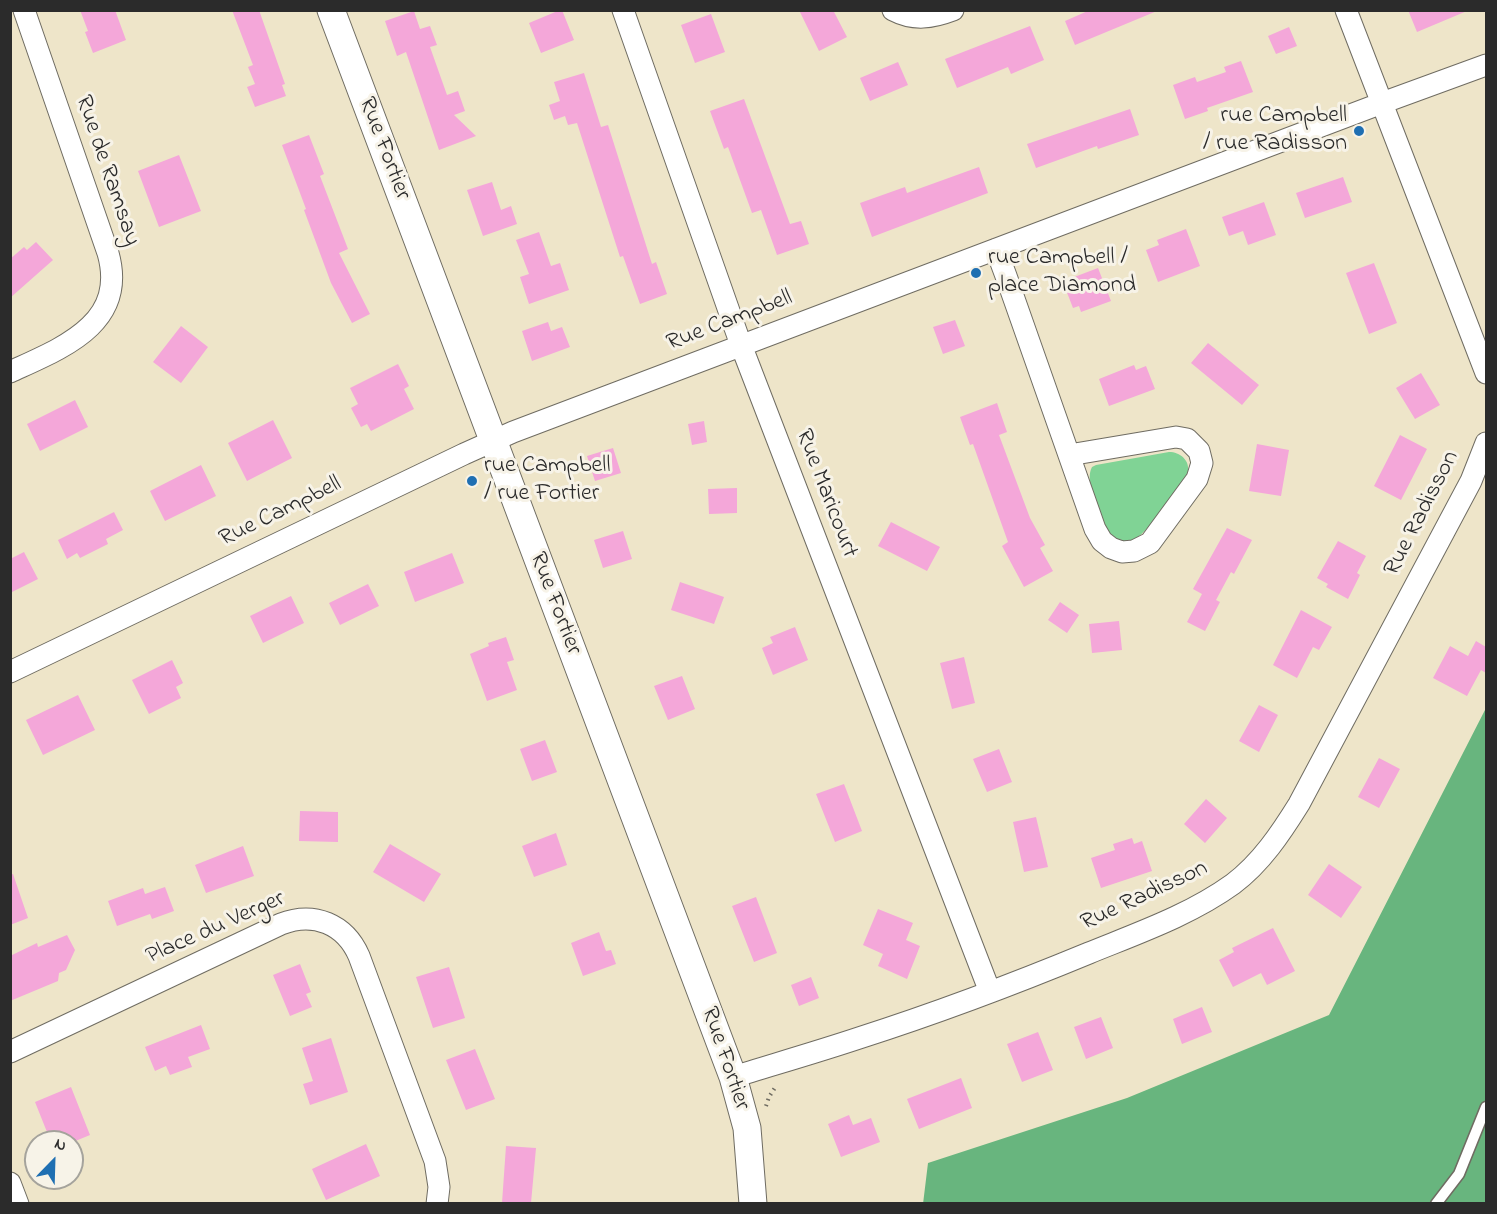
<!DOCTYPE html>
<style>
body{margin:0}
#map{position:relative;width:1497px;height:1214px;overflow:hidden;background:#eee5c9;font-family:"Indie Flower",sans-serif}
canvas{display:block}
.frame{position:absolute;inset:0;border:12px solid #2b2b2b;pointer-events:none}
.north{position:absolute;left:24px;top:1130px;width:60px;height:60px;box-sizing:border-box;background:#f7f3e8;border:2px solid #a5a39c;border-radius:50%;rotate:23deg;font-size:16px;font-weight:700;line-height:24px;text-align:center;color:#2b2b2b}
.north::after{content:'';display:block;margin:auto;width:21px;height:27px;background:#1f6fb2;clip-path:polygon(50% 0,100% 100%,50% 72%,0 100%)}
</style>
<div id="map">
<canvas width="1497" height="1214"></canvas>
<div class="frame"></div>
<div class="north">N</div>
</div>
<script>
const c = document.querySelector('canvas').getContext('2d');
c.lineJoin = 'round';
function fillPath(path, color) { c.fillStyle = color; c.fill(path, 'evenodd'); }
function strokePath(path, color, width, dash) { c.strokeStyle = color; c.lineWidth = width; c.lineCap = dash ? 'butt' : 'round'; c.setLineDash(dash || []); c.stroke(path); }
function drawText(font, color, halo, rows, align = 'center') {
  c.font = font + ' "Indie Flower",sans-serif'; c.lineWidth = 6; c.setLineDash([]); c.textBaseline = 'middle'; c.strokeStyle = halo; c.fillStyle = color; for (const [text, x, y, turn = 0] of rows) {
    c.save(); c.translate(x, y); c.rotate((+turn || 0) * Math.PI / 180); c.textAlign = isNaN(turn) ? turn : align; if (halo) c.strokeText(text, 0, 0); c.fillText(text, 0, 0); c.restore();
  }
}
fillPath(new Path2D(`
 M 1169,452 C 1180,452 1190,460 1188,472 C 1185,484 1172,497 1164,507 C 1153,521 1128,561 1109,533 C 1105,527 1103,518 1100,511 C 1096,499 1085,480 1092,467 L 1096,465 Z`), '#80d395');
fillPath(new Path2D(`
 M 1486,708 L 1486,1203 L 923,1204 L 928,1163 L 1127,1098 L 1329,1015 Z`), '#68b57e');
fillPath(new Path2D(`
 M 80,10 L 115,10 L 126,40 L 93,53 L 85,32 L 88,31 Z
 M 232,10 L 259,10 L 285,84 L 282,85 L 286,96 L 255,107 L 247,87 L 255,84 L 248,67 L 253,65 Z
 M 560,10 L 562,10 L 574,40 L 541,53 L 529,23 Z
 M 799,10 L 833,10 L 847,37 L 819,51 Z
 M 1090,10 L 1157,10 L 1157,11 L 1075,45 L 1065,21 Z
 M 1408,10 L 1467,10 L 1467,11 L 1417,32 Z
 M 414,11 L 420,29 L 430,26 L 437,45 L 430,47 L 447,95 L 458,91 L 465,111 L 454,115 L 476,136 L 439,150 L 406,52 L 397,56 L 385,21 Z
 M 711,14 L 725,52 L 695,63 L 681,25 Z
 M 1030,26 L 1044,60 L 1011,74 L 1008,67 L 957,88 L 945,59 Z
 M 1289,27 L 1297,46 L 1276,54 L 1268,36 Z
 M 1241,61 L 1253,92 L 1207,108 L 1208,111 L 1185,119 L 1173,85 L 1195,77 L 1197,82 L 1226,72 L 1224,67 Z
 M 898,62 L 908,85 L 870,101 L 860,78 Z
 M 584,73 L 601,127 L 608,125 L 652,264 L 656,262 L 667,294 L 640,304 L 623,256 L 620,257 L 577,123 L 568,125 L 565,116 L 554,120 L 549,105 L 560,101 L 554,82 Z
 M 744,99 L 790,224 L 801,221 L 809,244 L 777,255 L 761,210 L 752,213 L 728,147 L 724,149 L 710,111 Z
 M 1130,109 L 1139,135 L 1098,149 L 1097,146 L 1036,168 L 1027,144 Z
 M 309,135 L 324,174 L 320,176 L 348,249 L 339,253 L 370,314 L 352,323 L 331,283 L 304,210 L 306,209 L 282,145 Z
 M 179,155 L 201,211 L 159,227 L 138,171 Z
 M 979,167 L 988,193 L 872,237 L 860,203 L 905,187 L 907,193 Z
 M 1343,177 L 1352,202 L 1305,218 L 1296,193 Z
 M 492,182 L 501,210 L 511,206 L 517,224 L 483,236 L 467,190 Z
 M 1264,202 L 1276,235 L 1248,245 L 1243,231 L 1229,236 L 1222,217 Z
 M 1186,229 L 1200,266 L 1158,282 L 1146,250 L 1159,245 L 1157,240 Z
 M 539,232 L 551,266 L 560,263 L 569,290 L 529,304 L 520,277 L 529,274 L 516,240 Z
 M 36,242 L 53,260 L 10,298 L 10,259 L 24,247 L 27,250 Z
 M 1374,263 L 1397,323 L 1369,334 L 1346,273 Z
 M 1098,268 L 1111,301 L 1081,312 L 1079,306 L 1073,308 L 1066,290 L 1072,288 L 1069,279 Z
 M 955,320 L 965,346 L 943,354 L 933,327 Z
 M 548,322 L 551,331 L 562,327 L 570,347 L 532,361 L 522,331 Z
 M 181,326 L 208,347 L 181,383 L 153,362 Z
 M 1208,343 L 1259,385 L 1242,405 L 1191,363 Z
 M 398,364 L 409,386 L 404,389 L 414,409 L 371,431 L 367,424 L 361,427 L 351,408 L 358,404 L 350,388 Z
 M 1134,365 L 1136,370 L 1146,366 L 1155,389 L 1109,406 L 1099,379 Z
 M 1421,373 L 1440,405 L 1415,419 L 1396,388 Z
 M 75,400 L 88,427 L 40,451 L 27,424 Z
 M 997,403 L 1007,432 L 999,435 L 1030,518 L 1045,545 L 1040,548 L 1053,571 L 1024,587 L 1002,546 L 1008,542 L 973,444 L 970,445 L 960,417 Z
 M 273,420 L 292,458 L 247,481 L 228,443 Z
 M 704,421 L 707,442 L 692,445 L 688,424 Z
 M 1400,435 L 1427,449 L 1401,500 L 1374,486 Z
 M 1257,444 L 1289,450 L 1281,496 L 1249,491 Z
 M 613,448 L 621,473 L 595,481 L 587,456 Z
 M 201,465 L 216,496 L 165,521 L 150,491 Z
 M 737,488 L 737,513 L 709,514 L 708,489 Z
 M 114,512 L 123,530 L 106,539 L 108,544 L 80,558 L 77,553 L 67,559 L 58,540 Z
 M 891,522 L 940,547 L 927,571 L 878,546 Z
 M 1227,528 L 1252,540 L 1234,574 L 1231,572 L 1216,600 L 1220,602 L 1205,631 L 1187,622 L 1202,594 L 1193,589 Z
 M 623,531 L 632,559 L 603,568 L 594,540 Z
 M 1338,541 L 1366,556 L 1357,573 L 1360,575 L 1348,599 L 1326,587 L 1328,584 L 1317,578 Z
 M 24,552 L 38,579 L 10,593 L 10,559 Z
 M 452,553 L 464,583 L 415,602 L 404,572 Z
 M 680,582 L 724,597 L 714,624 L 671,610 Z
 M 368,584 L 379,606 L 340,625 L 329,603 Z
 M 291,596 L 304,623 L 263,643 L 250,616 Z
 M 1060,602 L 1079,615 L 1067,633 L 1048,620 Z
 M 1301,610 L 1332,627 L 1319,650 L 1313,647 L 1297,678 L 1273,665 Z
 M 1119,621 L 1122,650 L 1092,653 L 1089,624 Z
 M 795,627 L 808,660 L 773,675 L 762,648 L 773,643 L 770,637 Z
 M 506,637 L 514,660 L 507,662 L 517,690 L 487,701 L 470,654 L 489,646 L 488,643 Z
 M 1476,641 L 1486,647 L 1486,673 L 1481,670 L 1467,696 L 1433,678 L 1450,646 L 1468,656 Z
 M 964,657 L 975,703 L 952,709 L 940,663 Z
 M 172,660 L 183,683 L 176,687 L 181,698 L 149,714 L 132,680 Z
 M 682,676 L 695,709 L 668,720 L 654,686 Z
 M 78,695 L 95,730 L 43,755 L 26,720 Z
 M 1259,705 L 1278,715 L 1259,752 L 1239,741 Z
 M 545,740 L 557,772 L 532,781 L 520,749 Z
 M 999,749 L 1012,782 L 987,792 L 973,759 Z
 M 1379,758 L 1400,769 L 1379,808 L 1358,797 Z
 M 844,784 L 862,831 L 835,842 L 816,794 Z
 M 1206,799 L 1227,818 L 1205,843 L 1184,824 Z
 M 300,811 L 338,812 L 338,842 L 299,841 Z
 M 1036,817 L 1048,867 L 1024,872 L 1013,822 Z
 M 556,833 L 567,865 L 534,877 L 522,846 Z
 M 1132,838 L 1134,844 L 1142,841 L 1152,871 L 1101,888 L 1091,858 L 1115,850 L 1113,844 Z
 M 390,844 L 441,874 L 424,902 L 373,872 Z
 M 243,846 L 254,876 L 206,893 L 195,865 Z
 M 1329,864 L 1362,887 L 1341,918 L 1308,895 Z
 M 13,874 L 28,918 L 10,925 L 10,875 Z
 M 165,887 L 174,911 L 152,919 L 150,914 L 117,926 L 108,901 L 143,888 L 145,894 Z
 M 756,897 L 777,953 L 754,962 L 732,906 Z
 M 878,909 L 913,923 L 906,940 L 920,946 L 907,979 L 878,966 L 883,954 L 863,945 Z
 M 1273,928 L 1295,971 L 1267,985 L 1261,973 L 1233,987 L 1219,960 L 1234,952 L 1232,948 Z
 M 599,932 L 606,951 L 611,950 L 616,964 L 583,976 L 571,943 Z
 M 67,935 L 75,950 L 66,970 L 59,973 L 58,981 L 10,1001 L 10,956 L 37,943 L 38,947 Z
 M 300,964 L 311,992 L 306,994 L 312,1007 L 290,1016 L 273,975 Z
 M 449,967 L 465,1018 L 433,1028 L 416,977 Z
 M 811,977 L 819,998 L 799,1006 L 791,985 Z
 M 1202,1007 L 1212,1032 L 1182,1044 L 1173,1019 Z
 M 1101,1017 L 1113,1048 L 1086,1059 L 1074,1027 Z
 M 201,1025 L 210,1049 L 188,1057 L 192,1067 L 170,1075 L 166,1066 L 155,1071 L 145,1047 Z
 M 1038,1032 L 1053,1070 L 1022,1082 L 1007,1044 Z
 M 331,1038 L 348,1092 L 310,1105 L 303,1084 L 313,1081 L 302,1048 Z
 M 475,1049 L 495,1099 L 466,1110 L 446,1060 Z
 M 961,1078 L 972,1108 L 919,1129 L 907,1099 Z
 M 71,1087 L 90,1135 L 73,1142 L 51,1142 L 35,1102 Z
 M 849,1115 L 853,1125 L 871,1118 L 880,1142 L 841,1157 L 828,1124 Z
 M 366,1144 L 380,1176 L 326,1200 L 312,1169 Z
 M 506,1146 L 536,1148 L 531,1203 L 502,1203 Z`), '#f4a7d9');
const service = new Path2D(`
 M 1436,1204 L 1459,1174 L 1486,1107`);
const minor = new Path2D(`
 M 623,10 L 741,345 L 990,992
 M 893,10 C 914,21 932,18 953,10
 M 1346,10 L 1486,373
 M 996,249 L 1006,276 L 1095,529 L 1102,541 L 1111,548 L 1122,552 L 1134,551 L 1150,543 L 1197,479 L 1202,463 L 1199,451 L 1187,439 L 1176,437 L 1069,455
 M 10,372 C 62,348 128,324 108,253 L 24,10
 M 10,672 L 464,454 L 513,432 L 1382,103 L 1486,65
 M 10,1052 L 281,924 C 314,911 345,924 359,956 L 435,1161 L 439,1187 L 437,1204
 M 733,1077 C 775,1064 817,1052 859,1038 C 937,1013 1014,984 1089,953 C 1138,933 1190,915 1233,884 C 1261,863 1281,833 1299,804 L 1471,481 L 1486,443
 M 10,1183 L 18,1204`);
const tertiary = new Path2D(`
 M 331,10 L 733,1077 L 747,1128 L 753,1204`);
strokePath(service, '#6f6c62', 13);
strokePath(minor, '#6f6c62', 23);
strokePath(tertiary, '#6f6c62', 29);
strokePath(new Path2D(`
 M 766,1106 L 769,1097 L 776,1086`), '#6f6c62', 4, [1.5, 4.5]);
strokePath(service, '#fff', 10);
strokePath(minor, '#fff', 21);
strokePath(tertiary, '#fff', 27);
for (const [x, y, r, color] of [
 [1359,131,6,"#1f6fb2"],
 [976,273,6,"#1f6fb2"],
 [472,481,6,"#1f6fb2"]
]) { const dot = new Path2D(); dot.arc(x, y, r, 0, 2 * Math.PI); c.fillStyle = color; c.fill(dot); strokePath(dot, '#f7f3e8', 2); }
drawText('24px', '#2b2b2b', '#f7f3e8', [
 ["rue Campbell",1347,117,"right"],
 ["/ rue Radisson",1347,145,"right"],
 ["rue Campbell /",988,259],
 ["place Diamond",988,287],
 ["rue Campbell",484,467],
 ["/ rue Fortier",484,495]
], 'left');
drawText('24px', '#2b2b2b', '#f7f3e8', [
 ["Rue Fortier",383,149,69],
 ["Rue de Ramsay",106,171,71],
 ["Rue Campbell",730,322,-21],
 ["Rue Maricourt",825,494,69],
 ["Rue Campbell",281,513,-26],
 ["Rue Radisson",1423,514,-63],
 ["Rue Fortier",554,604,69],
 ["Rue Radisson",1145,897,-25],
 ["Place du Verger",216,929,-24],
 ["Rue Fortier",724,1059,71]
]);
</script>
